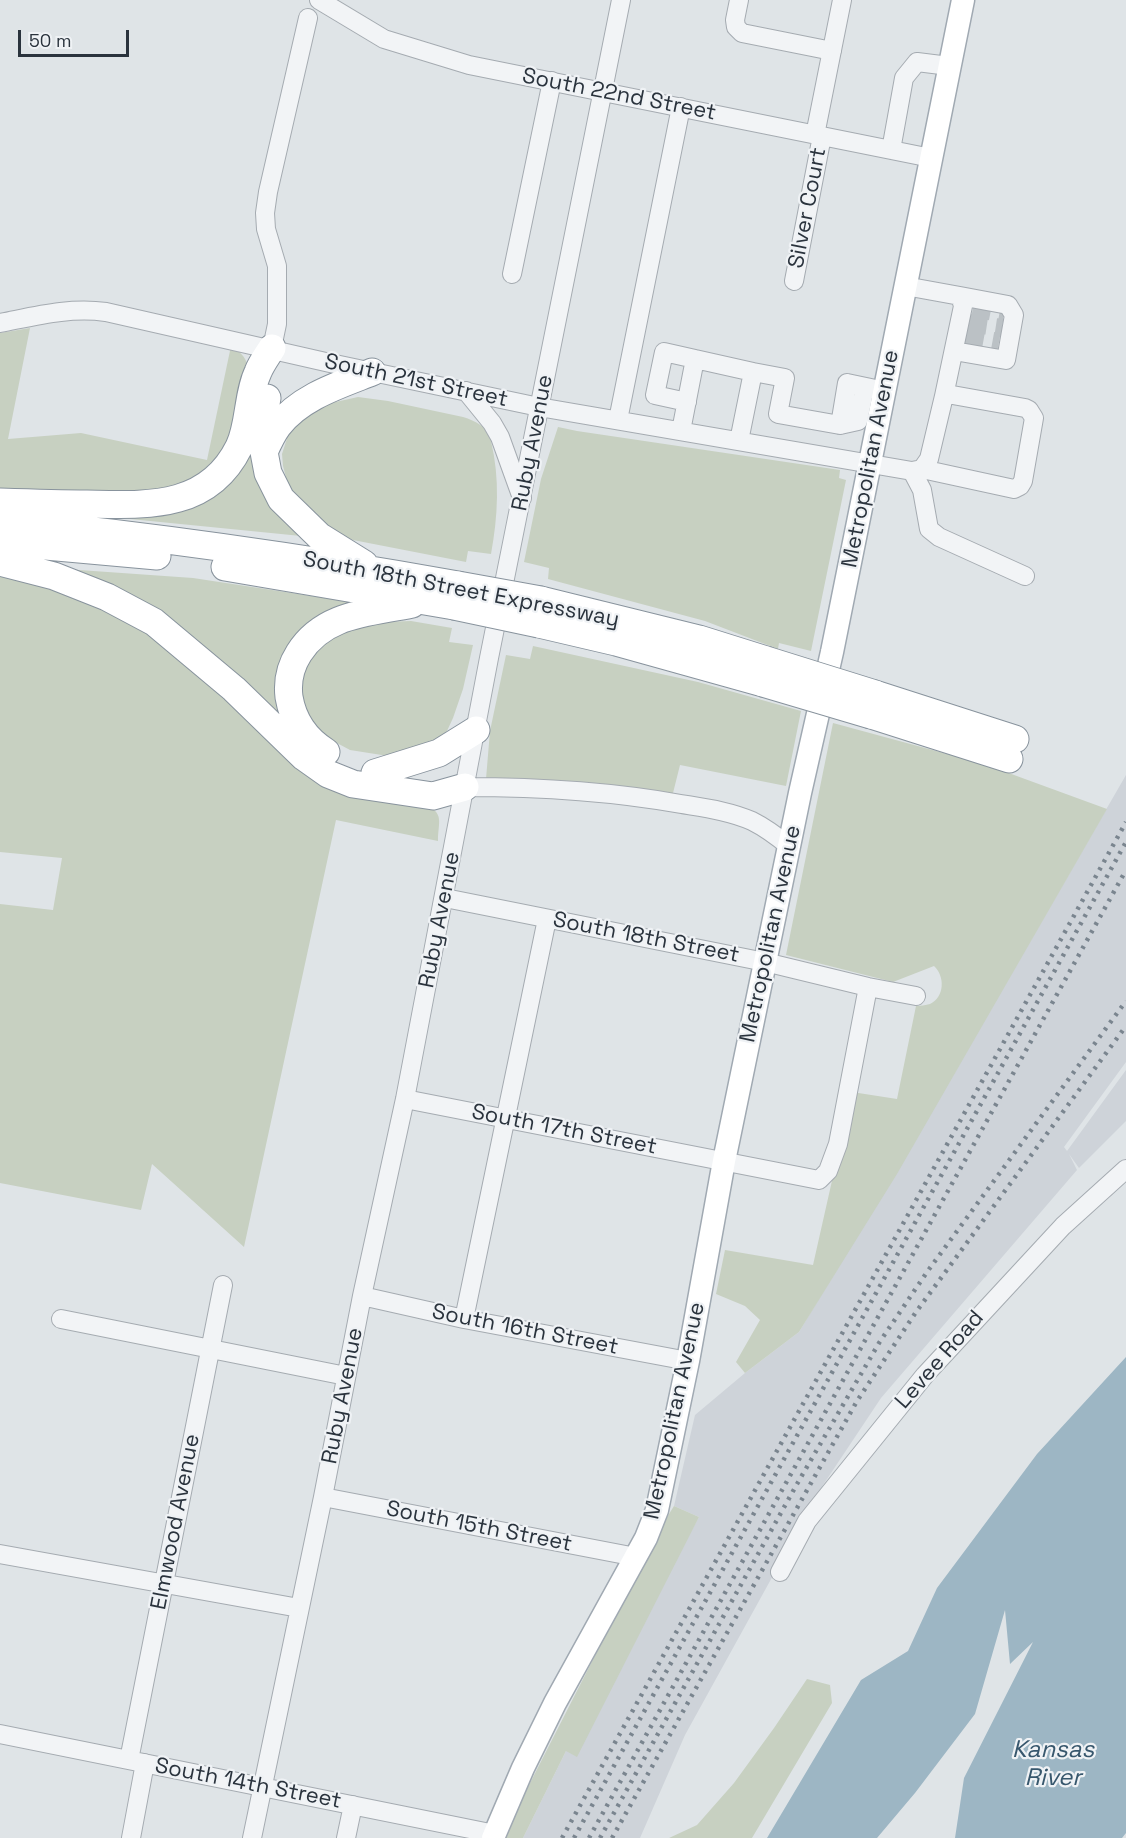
<!DOCTYPE html>
<style>
body{margin:0}
#map{position:relative;width:1126px;height:1838px;overflow:hidden;background:#dfe4e7;font-family:"Space Grotesk",sans-serif}
canvas{display:block}
.scale{position:absolute;left:18px;top:30px;width:111px;height:27px;box-sizing:border-box;border:3px solid #2a333d;border-top:0;padding-left:8px;font-size:18px;line-height:21px;white-space:nowrap;color:#2a333d;-webkit-text-stroke:4px #eff2f5;paint-order:stroke}
</style>
<div id="map">
<canvas width="1126" height="1838"></canvas>
<div class="scale">50 m</div>
</div>
<script>
const c = document.querySelector('canvas').getContext('2d');
c.lineJoin = 'round';
function fillPath(path, color) { c.fillStyle = color; c.fill(path, 'evenodd'); }
function strokePath(path, color, width, dash) { c.strokeStyle = color; c.lineWidth = width; c.lineCap = dash ? 'butt' : 'round'; c.setLineDash(dash || []); c.stroke(path); }
function drawText(font, color, halo, rows, align = 'center') {
  c.font = font + ' "Space Grotesk",sans-serif'; c.lineWidth = 4.5; c.setLineDash([]); c.textBaseline = 'middle'; c.strokeStyle = halo; c.fillStyle = color; for (const [text, x, y, turn = 0] of rows) {
    c.save(); c.translate(x, y); c.rotate((+turn || 0) * Math.PI / 180); c.textAlign = isNaN(turn) ? turn : align; if (halo) c.strokeText(text, 0, 0); c.fillText(text, 0, 0); c.restore();
  }
}
fillPath(new Path2D(`
 M 1126,775 L 1126,1062 L 1064,1147 L 1067,1151 L 1126,1070 L 1126,1121 L 1079,1168 L 1069,1154 L 1077,1170 L 881,1398 L 823,1485 L 685,1735 L 640,1838 L 523,1838 L 566,1751 L 699,1517 L 674,1506 L 695,1415 L 745,1373 L 799,1332 L 954,1073 Z`), '#ced3d9');
fillPath(new Path2D(`
 M 30,328 L 8,439 L 81,433 L 207,460 L 231,346 C 240,352 245,356 248,366 L 236,429 L 214,465 L 171,492 L 0,495 L 0,333 Z
 M 358,397 L 388,401 L 463,417 C 476,421 486,427 494,439 L 491,441 C 500,479 498,516 491,554 L 468,551 L 466,562 L 353,540 L 332,531 L 295,497 L 288,485 L 283,466 L 282,454 L 289,432 L 296,422 L 322,405 Z
 M 558,427 L 577,431 L 840,470 L 839,478 L 846,480 L 811,651 L 779,643 L 778,649 L 705,621 L 548,579 L 549,568 L 524,562 L 541,479 Z
 M 249,439 L 301,536 L 120,518 L 148,511 Z
 M 65,569 L 193,578 L 351,602 L 352,609 L 320,621 L 286,723 Z
 M 0,575 L 39,582 L 127,618 L 176,652 L 308,776 L 425,805 C 445,813 438,822 438,841 L 336,820 L 244,1247 L 152,1164 L 141,1210 L 0,1183 L 0,904 L 53,910 L 62,858 L 0,852 Z
 M 411,621 L 452,628 L 449,642 L 473,645 L 463,689 L 453,718 L 447,731 L 435,743 L 388,756 L 350,750 L 322,735 L 306,720 L 298,686 L 310,656 L 339,633 L 383,622 Z
 M 533,646 L 698,682 L 801,711 L 786,786 L 680,765 L 673,793 L 486,779 L 490,731 L 506,655 L 530,659 Z
 M 833,723 L 984,764 L 1107,809 L 897,1174 L 799,1332 L 745,1373 L 736,1362 L 760,1320 L 745,1306 L 716,1294 L 725,1250 L 813,1265 L 852,1092 L 897,1099 L 916,1006 C 920,1006 926,1005 930,1004 C 945,997 945,976 934,966 L 893,982 L 786,955 Z
 M 674,1506 L 699,1517 L 577,1757 L 566,1751 L 523,1838 L 502,1838 L 659,1530 Z
 M 807,1679 L 830,1685 L 832,1703 L 752,1838 L 669,1838 L 697,1825 L 734,1783 L 774,1728 Z`), '#c7d0c1');
fillPath(new Path2D(`
 M 1126,1357 L 1126,1833 L 1122,1838 L 955,1838 L 964,1778 L 1033,1642 L 1010,1664 L 1005,1610 L 975,1714 L 915,1793 L 877,1838 L 767,1838 L 861,1680 L 908,1651 L 937,1588 L 1037,1454 Z`), '#9db6c4');
strokePath(new Path2D(`
 M 973,308 L 1004,314
 M 969,323 L 1002,328
 M 966,336 L 999,342`), '#bbc1c5', 18, [18, 9]);
const minor = new Path2D(`
 M 319,0 L 384,39 L 469,65 L 931,158
 M 739,0 L 735,20 L 736,27 L 742,33 L 832,51
 M 815,135 L 842,0
 M 891,150 L 904,78 L 917,62 L 949,66
 M 512,274 L 552,81
 M 794,281 L 822,136
 M 905,286 L 960,296 L 963,306 L 944,396
 M 0,323 C 36,316 69,307 106,312 L 330,363 L 539,407 L 912,471 L 922,469 L 929,459 L 944,396 L 947,394 L 1025,408 L 1029,410 L 1034,418 L 1023,481 L 1020,486 L 1014,489 L 922,469
 M 272,348 L 277,324 L 277,266 L 266,229 L 265,213 L 268,192 L 308,18
 M 954,351 L 1006,360 L 1014,315 L 1008,305 L 960,296
 M 466,391 L 492,423 L 500,437 L 522,498
 M 687,402 L 655,395 L 664,352 L 695,359
 M 618,420 L 681,107
 M 840,425 L 858,421 L 865,387
 M 681,431 L 695,359 L 753,372
 M 739,441 L 753,372 L 785,378 L 778,414 L 840,425 L 847,383 L 885,391
 M 912,471 L 922,490 L 929,529 L 939,537 L 1025,576
 M 465,787 C 538,787 609,791 681,804 C 705,808 729,811 752,821 C 766,828 778,837 790,847
 M 445,898 L 765,962 L 868,987 L 916,996
 M 405,1099 L 819,1180 L 828,1171 L 838,1144 L 868,987
 M 362,1296 L 464,1319 L 688,1361
 M 61,1319 L 346,1376
 M 464,1319 L 547,919
 M 323,1497 L 636,1557
 M 0,1554 L 299,1608
 M 780,1572 L 807,1521 L 925,1375 L 1063,1226 L 1126,1169
 M 0,1734 L 495,1834
 M 129,1760 L 223,1285
 M 131,1838 L 145,1763
 M 252,1838 L 323,1497 L 362,1296 L 405,1099 L 489,658 L 621,0
 M 346,1838 L 353,1805`);
const major = new Path2D(`
 M 493,1838 L 523,1768 L 555,1703 L 646,1538 L 657,1510 L 688,1361 L 724,1161 L 800,793 L 832,652 L 963,0`);
const highway = new Path2D(`
 M 267,398 L 262,426 L 264,452 L 268,473 L 281,499 L 319,536 L 364,564
 M 264,452 C 268,443 272,434 278,426 C 300,397 339,385 372,372
 M 0,502 C 29,503 58,504 87,504 C 146,505 208,510 239,447 C 250,424 247,395 258,372 C 261,364 267,356 272,348
 M 0,521 C 153,536 306,558 458,585
 M 0,542 L 157,556
 M 0,562 L 54,576 L 107,597 L 154,622 L 234,689 L 304,757 L 328,774 L 353,784 L 433,796 L 465,787
 M 225,567 L 454,606
 M 541,600 L 699,639 L 766,660
 M 539,624 L 616,642 L 763,683
 M 875,694 L 1015,739
 M 871,715 L 1009,759
 M 326,752 C 305,739 293,721 289,697 C 287,681 290,667 299,653 C 324,613 370,613 412,604
 M 375,773 L 439,753 L 476,730`);
strokePath(minor, '#a5abb1', 20);
strokePath(major, '#a0a9b2', 25);
strokePath(highway, '#88939d', 29);
strokePath(minor, '#f2f4f6', 18);
strokePath(major, '#fff', 22);
strokePath(highway, '#fff', 27);
strokePath(new Path2D(`
 M 562,1838 L 1126,822
 M 574,1838 L 1126,842
 M 589,1838 L 1126,870
 M 600,1838 L 797,1484 L 879,1343 L 927,1272 L 1126,1001
 M 612,1838 L 857,1401 L 916,1312 L 1126,1026`), '#7a858f', 4.5, [3, 6]);
const highwayBridge = new Path2D(`
 M 458,585 L 541,600
 M 454,606 L 539,624
 M 766,660 L 875,694
 M 763,683 L 871,715`);
strokePath(highwayBridge, '#88939d', 29, []);
strokePath(highwayBridge, '#fff', 27);
drawText('22px', '#2a333d', '#eff2f5', [
 ["South 22nd Street",619,95,11],
 ["Silver Court",808,208,-79],
 ["South 21st Street",416,381,12],
 ["Ruby Avenue",533,443,-79],
 ["Metropolitan Avenue",871,459,-79],
 ["South 18th Street Expressway",461,590,11],
 ["Ruby Avenue",440,920,-79],
 ["Metropolitan Avenue",771,934,-78],
 ["South 18th Street",646,938,11],
 ["South 17th Street",564,1130,11],
 ["South 16th Street",525,1330,11],
 ["Levee Road",940,1360,-49],
 ["Ruby Avenue",343,1396,-79],
 ["Metropolitan Avenue",675,1411,-78],
 ["Elmwood Avenue",176,1522,-79],
 ["South 15th Street",479,1527,11],
 ["South 14th Street",248,1784,11]
]);
drawText('italic 24px', '#37576d', '#eff2f5', [
 ["Kansas",1053,1750],
 ["River",1053,1778]
]);
</script>
